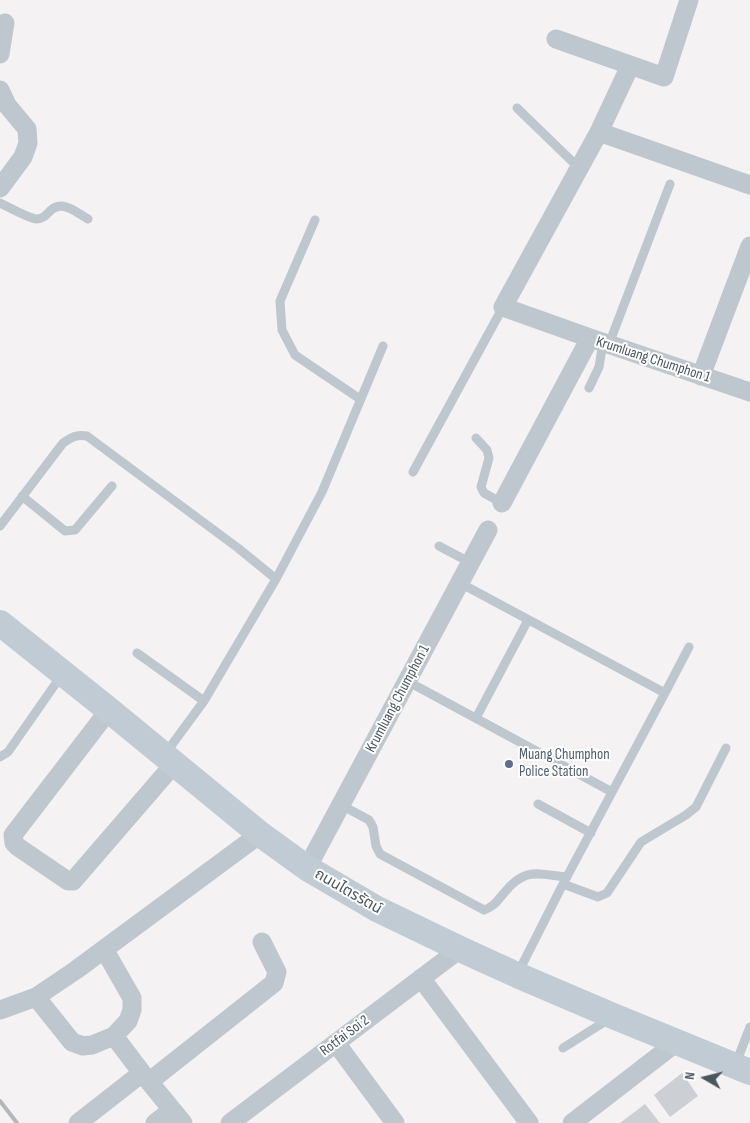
<!DOCTYPE html>
<meta charset="utf-8">
<style>
body{margin:0}
#map{position:relative;width:750px;height:1123px;overflow:hidden;background:#f4f2f2;font-family:"Sofia Sans Condensed",sans-serif}
canvas{display:block}
.north{position:absolute;left:680px;top:1053px;width:50px;height:50px;-webkit-text-stroke:4px #fff;paint-order:stroke;rotate:278deg;font-size:14px;font-weight:700;line-height:20px;text-align:center;color:#4a565e}
.north::after{content:'';display:block;margin:auto;width:18px;height:22px;background:#4a565e;clip-path:polygon(50% 0,100% 100%,50% 72%,0 100%)}
</style>
<div id="map">
<canvas width="750" height="1123"></canvas>
<div class="north">N</div>
</div>
<script>
const c = document.querySelector('canvas').getContext('2d');
c.lineJoin = 'round';
function fillPath(path, color) { c.fillStyle = color; c.fill(path, 'evenodd'); }
function strokePath(path, color, width, dash) { c.strokeStyle = color; c.lineWidth = width; c.lineCap = dash ? 'butt' : 'round'; c.setLineDash(dash || []); c.stroke(path); }
function drawText(font, color, halo, rows, align = 'center') {
  c.font = font + ' "Sofia Sans Condensed","Noto Sans Thai",sans-serif'; c.lineWidth = 4; c.setLineDash([]); c.textBaseline = 'middle'; c.strokeStyle = halo; c.fillStyle = color; for (const [text, x, y, turn = 0] of rows) {
    c.save(); c.translate(x, y); c.rotate((+turn || 0) * Math.PI / 180); c.textAlign = isNaN(turn) ? turn : align; if (halo) c.strokeText(text, 0, 0); c.fillText(text, 0, 0); c.restore();
  }
}
fillPath(new Path2D(`
 M 682,1073 L 698,1096 L 670,1117 L 654,1095 Z
 M 645,1104 L 660,1123 L 620,1123 Z`), '#cccfd3');
strokePath(new Path2D(`
 M 517,108 L 579,168
 M 0,203 C 8,207 28,218 36,219 C 43,219 46,215 50,211 C 62,199 76,212 88,219
 M 315,220 L 280,301 L 282,330 L 295,355 L 360,399
 M 609,344 L 670,184
 M 589,388 L 599,367 L 603,342
 M 476,438 L 487,450 L 489,458 L 481,487 L 484,493 L 502,503
 M 413,472 L 503,307
 M 22,496 L 65,531 L 75,530 L 112,486
 M 0,526 L 63,443 C 72,437 77,434 87,436 L 238,548 L 276,579 L 204,701 L 165,754
 M 439,546 L 471,563
 M 276,579 L 322,492 L 383,346
 M 460,583 L 665,693 L 563,884 L 518,973
 M 137,653 L 204,701
 M 407,681 L 612,792
 M 665,693 L 689,647
 M 476,718 L 528,620
 M 0,757 L 8,752 L 61,676
 M 538,804 L 591,833
 M 341,805 L 369,820 L 373,827 L 376,846 L 380,854 L 484,910 C 495,906 497,901 504,893 C 525,867 537,874 567,877
 M 563,884 L 598,897 L 607,893 L 641,842 L 686,815 L 696,807 L 726,748
 M 563,1048 L 609,1019
 M 736,1063 L 750,1027`), '#bec7cd', 9);
strokePath(new Path2D(`
 M 556,39 L 664,77 L 689,0
 M 0,54 L 5,23
 M 0,90 L 7,105 L 27,129 L 28,143 L 23,157 L 0,188
 M 599,132 L 750,185
 M 590,338 L 503,307 L 599,132 L 630,66
 M 701,376 L 750,246
 M 502,503 L 590,338 L 750,392
 M 109,710 L 13,835 L 14,843 L 18,847 L 68,881 L 73,881 L 174,764
 M 307,868 L 488,530
 M 104,949 L 132,998 L 132,1010 L 128,1021 L 114,1036
 M 421,978 L 529,1123
 M 36,997 L 76,970 L 260,834
 M 0,1010 L 36,997 L 72,1042 L 83,1046 L 92,1045 L 114,1036 L 142,1073 L 183,1123
 M 336,1043 L 395,1123
 M 150,1081 L 274,983 L 277,972 L 262,942
 M 78,1123 L 142,1073
 M 155,1123 L 172,1110
 M 230,1123 L 460,949
 M 572,1123 L 677,1042`), '#bec7cd', 19);
strokePath(new Path2D(`
 M 0,623 L 109,710 L 260,834 L 307,868 L 377,909 L 460,949 L 517,975 L 613,1016 L 750,1072`), '#c0cbd4', 26);
strokePath(new Path2D(`
 M 0,1101 L 17,1123`), '#b4b7bb', 4);
for (const [x, y, r, color] of [
 [509,764,5,"#5c6f8a"]
]) { const dot = new Path2D(); dot.arc(x, y, r, 0, 2 * Math.PI); c.fillStyle = color; c.fill(dot); strokePath(dot, '#fff', 2); }
drawText('15px', '#4a565e', '#fff', [
 ["Krumluang Chumphon 1",653,360,18],
 ["Krumluang Chumphon 1",398,699,-62],
 ["ถนนไตรรัตน์",348,892,30],
 ["Rotfai Soi 2",345,1036,-37]
]);
drawText('15px', '#4e5e75', '#fff', [
 ["Muang Chumphon",519,755],
 ["Police Station",519,772]
], 'left');
</script>
